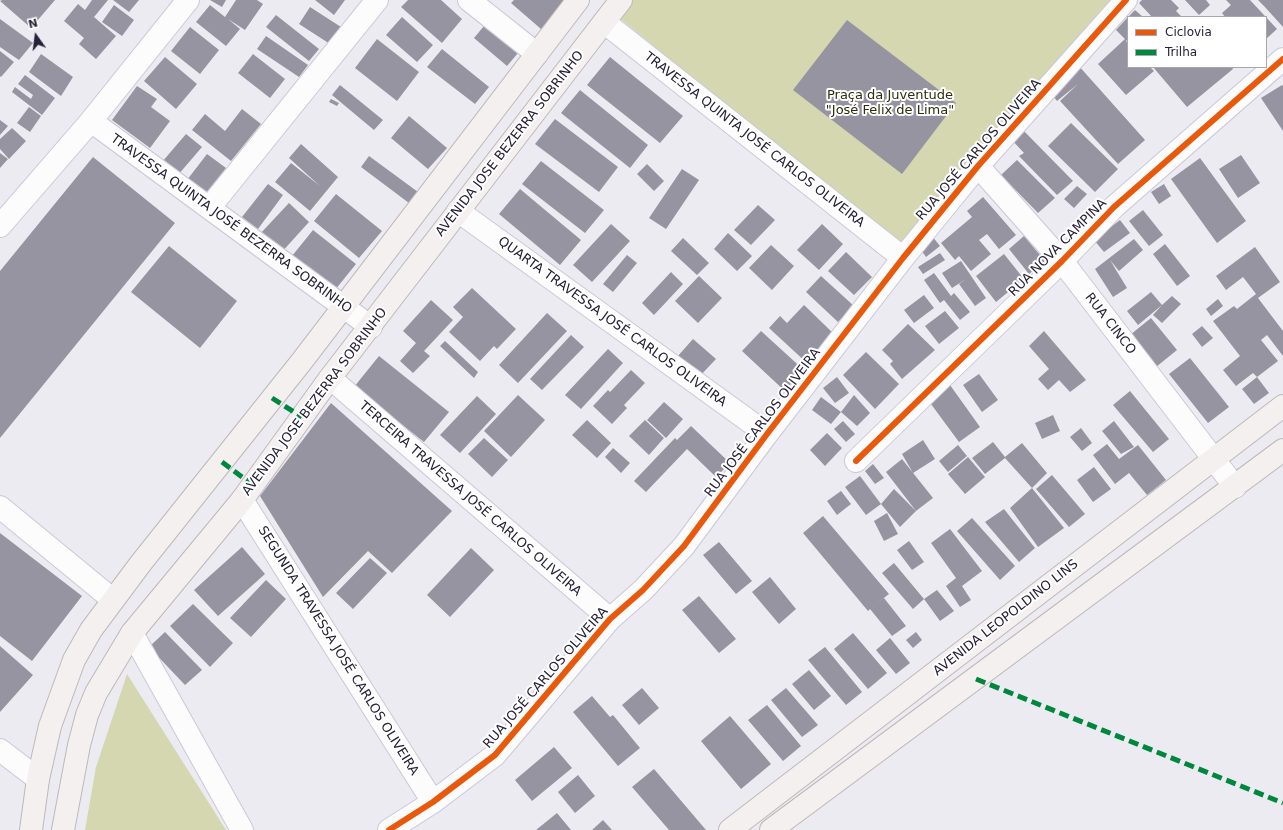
<!DOCTYPE html>
<meta charset="utf-8">
<style>
body{margin:0}
#map{position:relative;width:1283px;height:830px;overflow:hidden;background:#ecebf2;font-family:"DejaVu Sans",sans-serif}
canvas{display:block}
.legend{position:absolute;left:1127px;top:16px;width:140px;height:52px;box-sizing:border-box;background:#fff;border:1px solid #a8a6af;margin:0;padding:5px 7px;list-style:none;font-size:12px;color:#262138}
.legend li{display:flex;align-items:center;gap:8px;height:20px}
.legend b{width:20px;border:1px solid #a8a6af}
.north{position:absolute;left:16px;top:16px;width:40px;height:40px;-webkit-text-stroke:3px #fff;paint-order:stroke;rotate:346deg;font-size:11px;font-weight:700;line-height:16px;text-align:center;color:#262138}
.north::after{content:'';display:block;margin:auto;width:14px;height:18px;background:#262138;clip-path:polygon(50% 0,100% 100%,50% 72%,0 100%)}
</style>
<div id="map">
<canvas width="1283" height="830"></canvas>
<ul class="legend">
<li><b style="height:5px;background:#e8590c"></b>Ciclovia</li>
<li><b style="height:5px;background:#00873e"></b>Trilha</li>
</ul>
<div class="north">N</div>
</div>
<script>
const c = document.querySelector('canvas').getContext('2d');
c.lineJoin = 'round';
function fillPath(path, color) { c.fillStyle = color; c.fill(path, 'evenodd'); }
function strokePath(path, color, width, dash) { c.strokeStyle = color; c.lineWidth = width; c.lineCap = dash ? 'butt' : 'round'; c.setLineDash(dash || []); c.stroke(path); }
function drawText(font, color, halo, rows, align = 'center') {
  c.font = font + ' "DejaVu Sans",sans-serif'; c.lineWidth = 4; c.setLineDash([]); c.textBaseline = 'middle'; c.strokeStyle = halo; c.fillStyle = color; for (const [text, x, y, turn = 0] of rows) {
    c.save(); c.translate(x, y); c.rotate((+turn || 0) * Math.PI / 180); c.textAlign = isNaN(turn) ? turn : align; if (halo) c.strokeText(text, 0, 0); c.fillText(text, 0, 0); c.restore();
  }
}
fillPath(new Path2D(`
 M 632,0 L 1117,0 L 904,249 L 618,17 Z
 M 127,674 L 226,830 L 85,830 L 96,767 Z`), '#d4d7af');
fillPath(new Path2D(`
 M 2,0 L 55,0 L 31,28 L 0,1 Z
 M 92,0 L 108,0 L 94,17 L 116,36 L 96,59 L 79,44 L 84,38 L 64,21 L 78,4 L 85,10 Z
 M 113,0 L 139,0 L 129,12 Z
 M 210,0 L 226,0 L 222,7 Z
 M 236,0 L 257,0 L 263,4 L 245,30 L 228,19 L 240,29 L 226,46 L 196,22 L 210,5 L 225,17 Z
 M 315,0 L 345,0 L 334,15 Z
 M 408,0 L 441,0 L 462,19 L 442,43 L 401,7 Z
 M 514,0 L 567,0 L 541,29 L 511,3 Z
 M 1142,0 L 1171,0 L 1179,8 L 1176,11 L 1182,17 L 1152,17 L 1139,3 Z
 M 1185,0 L 1206,0 L 1210,5 L 1199,15 Z
 M 1226,0 L 1250,0 L 1277,29 L 1266,39 L 1266,17 L 1225,17 L 1222,13 L 1231,5 Z
 M 1258,0 L 1283,0 L 1283,27 L 1264,6 Z
 M 114,5 L 134,20 L 122,36 L 102,22 Z
 M 310,7 L 341,27 L 330,44 L 299,24 Z
 M 1135,10 L 1143,17 L 1128,17 Z
 M 276,15 L 319,49 L 309,61 L 266,27 Z
 M 402,17 L 433,45 L 417,62 L 386,35 Z
 M 1128,17 L 1128,39 L 1126,41 L 1128,43 L 1128,67 L 1150,67 L 1154,71 L 1126,95 L 1098,64 L 1125,39 L 1116,30 Z
 M 0,19 L 33,43 L 19,60 L 0,47 Z
 M 847,20 L 956,103 L 902,174 L 793,90 Z
 M 484,26 L 518,53 L 507,66 L 474,38 Z
 M 190,27 L 219,50 L 200,74 L 171,51 Z
 M 266,36 L 308,65 L 299,77 L 257,49 Z
 M 377,39 L 419,72 L 397,101 L 355,68 Z
 M 442,49 L 489,87 L 475,104 L 427,67 Z
 M 0,51 L 14,62 L 1,77 L 0,76 Z
 M 41,54 L 73,77 L 61,96 L 29,72 Z
 M 253,54 L 285,79 L 270,98 L 238,73 Z
 M 165,57 L 197,84 L 176,109 L 144,81 Z
 M 610,57 L 683,116 L 660,143 L 587,85 Z
 M 1078,65 L 1145,140 L 1118,164 L 1060,101 L 1078,84 L 1057,101 L 1048,90 Z
 M 1153,67 L 1232,67 L 1233,69 L 1187,107 Z
 M 25,75 L 55,98 L 42,115 L 12,92 L 15,87 L 31,99 L 33,95 L 18,84 Z
 M 340,85 L 383,120 L 374,130 L 332,95 Z
 M 1282,85 L 1283,86 L 1283,131 L 1261,98 Z
 M 137,86 L 157,99 L 151,107 L 170,121 L 150,148 L 112,120 Z
 M 580,90 L 648,145 L 630,168 L 561,113 Z
 M 331,99 L 339,103 L 337,106 L 329,102 Z
 M 29,107 L 41,116 L 30,132 L 17,123 Z
 M 242,109 L 261,124 L 231,161 L 192,130 L 205,114 L 225,131 Z
 M 409,116 L 447,148 L 428,169 L 391,138 Z
 M 555,119 L 618,167 L 599,192 L 535,144 Z
 M 0,120 L 8,126 L 0,135 Z
 M 1071,123 L 1118,169 L 1095,192 L 1048,146 Z
 M 12,128 L 26,141 L 9,159 L 0,149 L 0,139 Z
 M 1021,128 L 1073,181 L 1057,195 L 1019,156 L 1024,153 L 1010,138 Z
 M 186,134 L 202,147 L 178,175 L 162,162 Z
 M 301,144 L 338,177 L 310,211 L 275,182 L 291,163 L 320,186 L 289,158 Z
 M 0,153 L 8,159 L 0,168 Z
 M 207,154 L 226,168 L 205,194 L 187,180 Z
 M 1241,155 L 1260,183 L 1238,198 L 1219,169 Z
 M 369,156 L 418,192 L 409,203 L 361,167 Z
 M 93,157 L 175,223 L 0,438 L 0,271 Z
 M 1200,158 L 1246,221 L 1217,243 L 1171,179 Z
 M 1017,160 L 1055,198 L 1038,213 L 1001,175 Z
 M 541,161 L 604,210 L 585,233 L 522,184 Z
 M 647,164 L 664,181 L 654,191 L 637,174 Z
 M 682,169 L 699,180 L 666,229 L 649,218 Z
 M 268,184 L 283,195 L 258,229 L 242,217 Z
 M 1164,184 L 1171,196 L 1159,204 L 1151,192 Z
 M 1077,186 L 1087,194 L 1074,208 L 1064,199 Z
 M 520,189 L 581,240 L 560,265 L 499,214 Z
 M 336,194 L 382,231 L 359,258 L 314,221 Z
 M 983,197 L 1016,235 L 999,249 L 987,234 L 979,240 L 991,254 L 971,271 L 959,256 L 955,260 L 941,243 L 972,217 L 967,211 Z
 M 289,203 L 309,222 L 280,254 L 259,235 Z
 M 758,205 L 775,220 L 751,245 L 734,230 Z
 M 1143,210 L 1163,235 L 1149,246 L 1129,221 Z
 M 1120,220 L 1130,233 L 1104,252 L 1094,240 Z
 M 611,224 L 630,241 L 592,282 L 573,265 Z
 M 822,224 L 843,244 L 819,270 L 797,250 Z
 M 313,230 L 356,264 L 335,290 L 292,256 Z
 M 728,233 L 752,256 L 737,271 L 714,249 Z
 M 932,236 L 940,246 L 926,257 L 919,247 Z
 M 1024,236 L 1045,261 L 1029,274 L 1009,249 Z
 M 683,238 L 709,263 L 697,275 L 671,251 Z
 M 1134,239 L 1143,250 L 1119,271 L 1110,260 L 1127,288 L 1113,297 L 1095,269 Z
 M 1165,244 L 1190,276 L 1177,286 L 1153,254 Z
 M 771,245 L 794,266 L 772,290 L 749,268 Z
 M 169,246 L 237,301 L 200,348 L 131,292 Z
 M 1255,247 L 1280,282 L 1258,298 L 1283,331 L 1283,356 L 1267,335 L 1261,340 L 1278,361 L 1257,377 L 1253,373 L 1236,386 L 1223,370 L 1240,356 L 1213,321 L 1234,306 L 1237,309 L 1256,294 L 1243,277 L 1226,290 L 1216,276 Z
 M 846,252 L 872,277 L 854,295 L 828,271 Z
 M 940,253 L 945,260 L 923,274 L 918,267 Z
 M 1004,254 L 1024,279 L 996,302 L 976,276 Z
 M 627,255 L 637,263 L 613,292 L 603,284 Z
 M 961,261 L 986,298 L 975,306 L 959,284 L 966,279 L 952,288 L 942,273 Z
 M 671,272 L 683,284 L 654,315 L 642,303 Z
 M 934,273 L 951,296 L 954,293 L 970,312 L 960,320 L 944,300 L 940,303 L 924,280 Z
 M 699,276 L 722,298 L 698,323 L 675,301 Z
 M 821,276 L 854,306 L 838,322 L 806,292 Z
 M 472,288 L 516,329 L 497,349 L 494,346 L 480,361 L 449,332 L 463,317 L 453,307 Z
 M 1151,292 L 1162,305 L 1172,296 L 1181,304 L 1162,323 L 1153,315 L 1162,305 L 1138,325 L 1127,311 Z
 M 924,295 L 934,308 L 914,323 L 904,310 Z
 M 1218,299 L 1223,306 L 1211,316 L 1206,309 Z
 M 431,300 L 453,320 L 424,351 L 430,356 L 413,373 L 400,361 L 416,343 L 403,331 Z
 M 804,305 L 834,334 L 808,364 L 769,328 L 780,316 L 787,323 Z
 M 945,311 L 959,328 L 939,344 L 925,326 Z
 M 547,313 L 567,331 L 518,383 L 499,365 Z
 M 1151,318 L 1177,350 L 1156,367 L 1130,335 Z
 M 908,324 L 935,350 L 902,379 L 890,364 L 893,361 L 882,350 Z
 M 1202,326 L 1213,338 L 1202,347 L 1192,334 Z
 M 761,331 L 806,372 L 787,393 L 742,351 Z
 M 1044,331 L 1086,380 L 1070,392 L 1059,380 L 1048,390 L 1038,379 L 1049,369 L 1029,346 Z
 M 571,335 L 584,347 L 542,390 L 530,379 Z
 M 693,339 L 716,359 L 699,377 L 677,357 Z
 M 445,341 L 478,372 L 474,378 L 440,346 Z
 M 608,349 L 623,363 L 581,409 L 565,395 Z
 M 866,352 L 899,384 L 875,409 L 843,375 Z
 M 379,356 L 449,412 L 424,442 L 354,387 Z
 M 1190,358 L 1229,407 L 1208,423 L 1169,374 Z
 M 631,370 L 645,383 L 624,405 L 627,408 L 612,424 L 593,406 L 608,390 L 610,392 Z
 M 979,374 L 998,400 L 982,412 L 963,385 Z
 M 837,377 L 849,393 L 835,403 L 823,388 Z
 M 1257,377 L 1269,393 L 1254,404 L 1242,389 Z
 M 950,385 L 980,427 L 959,442 L 928,400 Z
 M 1130,391 L 1169,439 L 1153,452 L 1113,405 Z
 M 518,395 L 545,420 L 511,457 L 484,431 Z
 M 854,395 L 870,413 L 857,426 L 841,412 Z
 M 477,396 L 496,414 L 460,453 L 440,435 Z
 M 821,397 L 841,412 L 831,424 L 812,410 Z
 M 664,402 L 683,419 L 666,438 L 647,420 Z
 M 331,403 L 452,511 L 392,573 L 368,551 L 323,597 L 260,496 Z
 M 1053,415 L 1060,431 L 1042,439 L 1035,423 Z
 M 587,420 L 611,443 L 597,458 L 572,435 Z
 M 645,420 L 664,438 L 649,455 L 629,436 Z
 M 843,421 L 855,434 L 846,442 L 834,429 Z
 M 1114,421 L 1134,447 L 1121,454 L 1102,431 Z
 M 691,426 L 730,463 L 716,477 L 687,449 L 646,492 L 634,481 L 675,438 L 677,440 Z
 M 1081,428 L 1092,443 L 1082,451 L 1070,437 Z
 M 827,433 L 842,448 L 825,466 L 810,450 Z
 M 484,438 L 508,460 L 492,477 L 468,454 Z
 M 923,440 L 935,459 L 913,473 L 902,454 Z
 M 993,442 L 1005,457 L 1022,443 L 1047,473 L 1032,488 L 1064,528 L 1038,547 L 1010,508 L 1032,488 L 1005,458 L 985,474 L 972,458 Z
 M 1107,444 L 1119,459 L 1138,445 L 1166,480 L 1147,495 L 1129,473 L 1115,484 L 1093,455 Z
 M 958,445 L 967,456 L 948,472 L 939,461 Z
 M 613,448 L 630,463 L 621,473 L 605,457 Z
 M 968,457 L 985,477 L 965,494 L 948,474 Z
 M 902,459 L 933,498 L 916,511 L 886,472 Z
 M 873,464 L 884,478 L 875,484 L 865,471 Z
 M 1094,467 L 1111,489 L 1093,502 L 1077,480 Z
 M 1052,475 L 1085,514 L 1069,527 L 1036,489 Z
 M 860,476 L 881,504 L 894,489 L 916,511 L 900,527 L 881,504 L 866,515 L 845,487 Z
 M 841,491 L 851,504 L 837,515 L 827,501 Z
 M 1004,509 L 1035,548 L 1019,562 L 985,522 Z
 M 887,513 L 898,534 L 884,541 L 874,521 Z
 M 823,516 L 889,594 L 876,604 L 884,598 L 906,626 L 892,636 L 870,609 L 868,611 L 803,533 Z
 M 972,518 L 1015,566 L 1000,580 L 957,531 Z
 M 950,529 L 982,571 L 962,586 L 971,600 L 960,607 L 946,586 L 956,578 L 931,543 Z
 M 0,533 L 82,596 L 32,661 L 0,636 Z
 M 909,541 L 924,562 L 912,570 L 897,550 Z
 M 719,542 L 752,581 L 736,594 L 703,555 Z
 M 242,547 L 265,574 L 218,616 L 194,590 Z
 M 471,548 L 494,570 L 450,617 L 427,595 Z
 M 370,558 L 387,573 L 353,609 L 336,593 Z
 M 894,563 L 924,599 L 913,609 L 882,573 Z
 M 770,577 L 796,609 L 779,624 L 752,592 Z
 M 266,580 L 286,599 L 251,637 L 230,618 Z
 M 937,590 L 954,611 L 940,621 L 924,599 Z
 M 699,596 L 736,639 L 719,653 L 682,610 Z
 M 193,604 L 233,643 L 210,667 L 170,626 Z
 M 165,632 L 202,670 L 185,685 L 149,647 Z
 M 916,632 L 922,640 L 913,648 L 906,640 Z
 M 853,633 L 887,673 L 868,689 L 834,649 Z
 M 890,638 L 910,663 L 896,674 L 876,650 Z
 M 0,646 L 33,675 L 0,712 Z
 M 825,647 L 862,692 L 846,705 L 808,660 Z
 M 809,670 L 831,696 L 814,710 L 792,684 Z
 M 642,688 L 659,708 L 639,725 L 622,705 Z
 M 786,688 L 818,725 L 802,737 L 771,700 Z
 M 592,696 L 610,717 L 613,715 L 640,748 L 618,766 L 573,712 Z
 M 767,705 L 801,746 L 783,761 L 748,720 Z
 M 730,716 L 771,764 L 741,789 L 701,741 Z
 M 554,747 L 572,768 L 532,801 L 515,780 Z
 M 654,769 L 706,830 L 669,830 L 632,787 Z
 M 578,775 L 595,796 L 575,813 L 558,792 Z
 M 557,813 L 571,830 L 536,830 Z
 M 603,820 L 612,830 L 592,830 Z`), '#9694a0');
const minor = new Path2D(`
 M 469,0 L 537,54
 M 604,22 L 903,258
 M 91,121 L 371,327
 M 978,166 L 1062,261 L 1235,487
 M 210,207 L 377,0
 M 458,211 L 767,434
 M 0,226 L 91,121 L 188,0
 M 330,378 L 610,619
 M 856,461 L 1062,261 L 1114,207 L 1283,59
 M 242,500 L 433,802
 M 0,507 L 112,599
 M 132,633 L 242,830
 M 0,750 L 38,779
 M 389,830 L 433,802 L 495,755 L 610,619 L 643,590 L 684,546 L 767,434 L 903,258 L 978,166 L 1126,0`);
const major = new Path2D(`
 M 31,830 L 38,779 L 50,726 L 74,660 L 91,630 L 141,563 L 302,361 L 578,0
 M 63,830 L 79,745 L 87,715 L 96,693 L 132,633 L 242,500 L 330,378 L 621,0
 M 730,830 L 1283,406
 M 771,830 L 1283,450`);
strokePath(minor, '#cac8d8', 24);
strokePath(major, '#bfb8ba', 24);
strokePath(minor, '#fcfcfd', 22);
strokePath(major, '#f4f0ef', 22);
strokePath(new Path2D(`
 M 272,398 L 302,417
 M 222,462 L 253,485
 M 976,679 L 1283,803`), '#00873e', 5, [10, 5]);
strokePath(new Path2D(`
 M 856,461 L 1062,261 L 1114,207 L 1283,59
 M 389,830 L 433,802 L 495,755 L 610,619 L 643,590 L 684,546 L 767,434 L 903,258 L 978,166 L 1126,0`), '#e8590c', 6);
drawText('13px', '#2d2f0b', '#fff', [
 ["Praça da Juventude",890,96],
 ["\"José Felix de Lima\"",890,111]
]);
drawText('13px', '#262138', '#fff', [
 ["TRAVESSA QUINTA JOSÉ CARLOS OLIVEIRA",754,140,38],
 ["AVENIDA JOSE BEZERRA SOBRINHO",510,144,-52],
 ["RUA JOSÉ CARLOS OLIVEIRA",979,150,-49],
 ["TRAVESSA QUINTA JOSÉ BEZERRA SOBRINHO",231,224,36],
 ["RUA NOVA CAMPINA",1058,248,-45],
 ["QUARTA TRAVESSA JOSÉ CARLOS OLIVEIRA",612,322,36],
 ["RUA CINCO",1110,324,52],
 ["AVENIDA JOSE BEZERRA SOBRINHO",315,402,-53],
 ["RUA JOSÉ CARLOS OLIVEIRA",763,423,-53],
 ["TERCEIRA TRAVESSA JOSÉ CARLOS OLIVEIRA",470,499,41],
 ["AVENIDA LEOPOLDINO LINS",1006,618,-38],
 ["SEGUNDA TRAVESSA JOSÉ CARLOS OLIVEIRA",338,651,58],
 ["RUA JOSÉ CARLOS OLIVEIRA",546,678,-49]
]);
</script>
